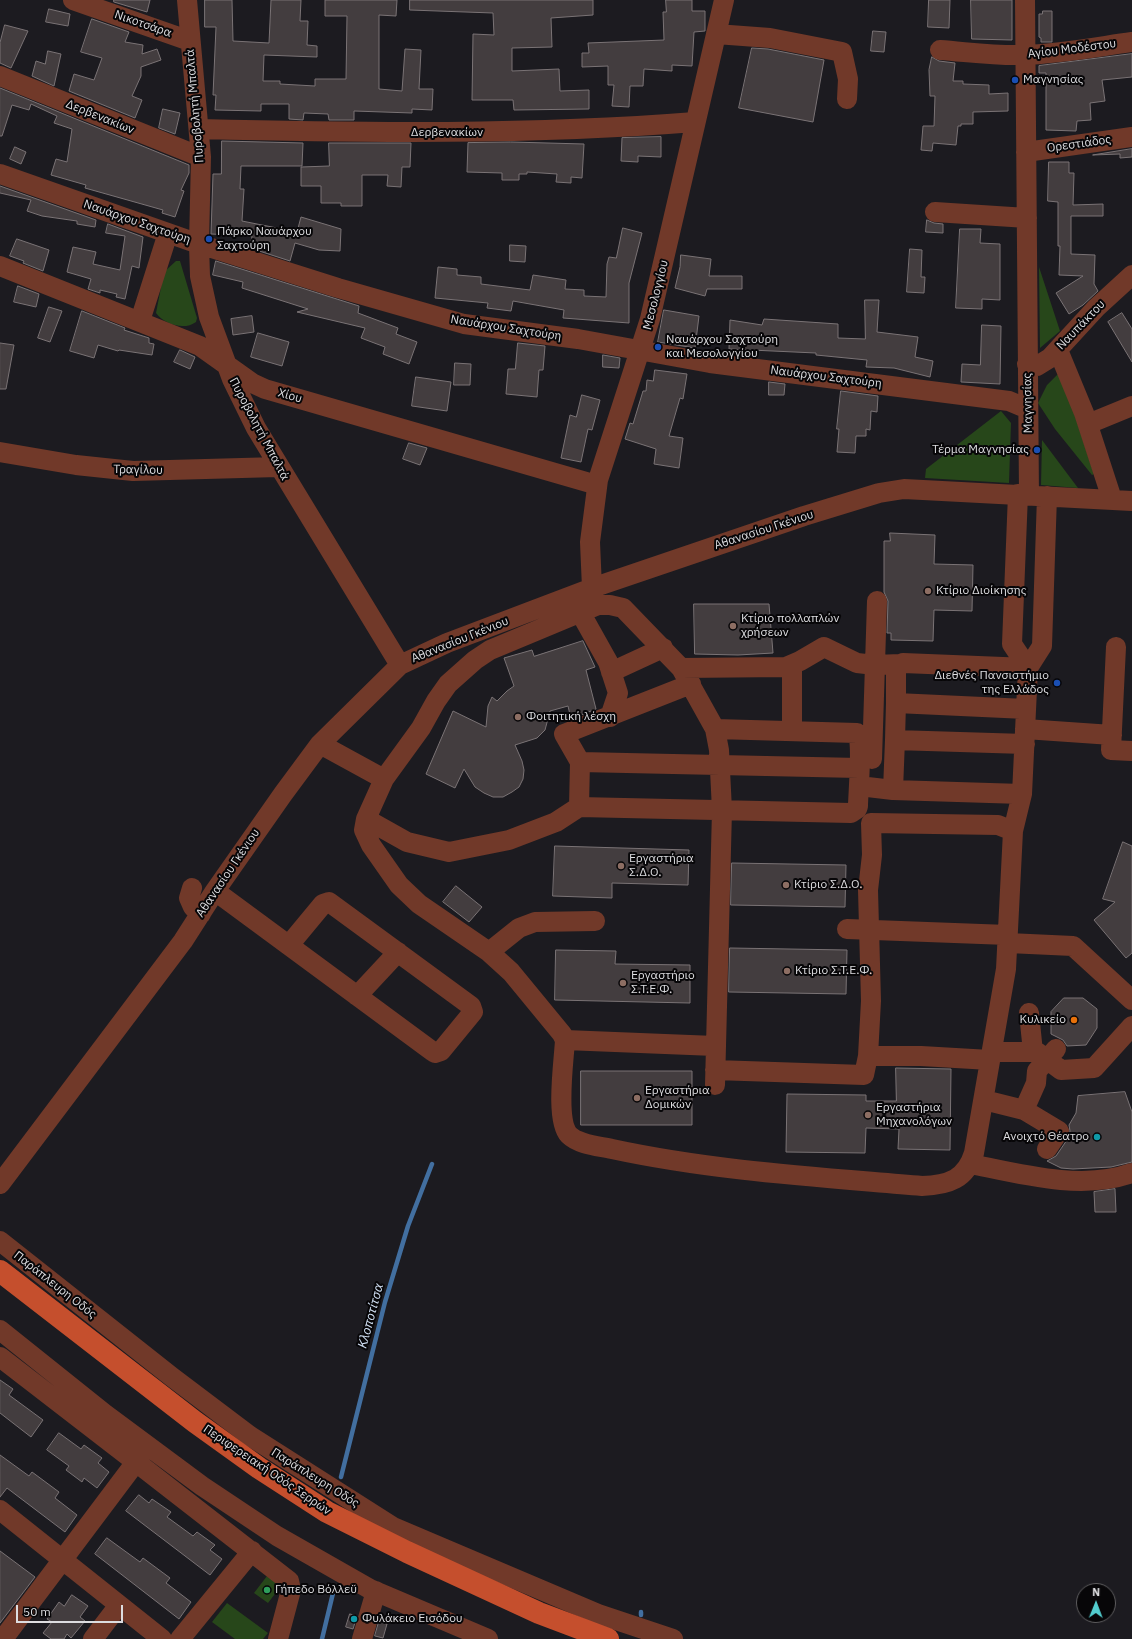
<!DOCTYPE html>
<meta charset="utf-8">
<style>
body{margin:0}
#map{position:relative;width:1132px;height:1639px;overflow:hidden;background:#1c1b20;font-family:"IBM Plex Sans",sans-serif}
canvas{display:block}
.north{position:absolute;left:1076px;top:1583px;width:40px;height:40px;box-sizing:border-box;background:#070608;border:1px solid #5d5c5e;border-radius:50%;rotate:1deg;font-size:11px;font-weight:700;line-height:16px;text-align:center;color:#dddde0}
.north::after{content:'';display:block;margin:auto;width:14px;height:18px;background:#52cdcf;clip-path:polygon(50% 0,100% 100%,50% 72%,0 100%)}
.scale{position:absolute;left:16px;top:1605px;width:107px;height:18px;box-sizing:border-box;border:2px solid #dddde0;border-top:0;padding-left:5px;font-size:12px;line-height:14px;white-space:nowrap;color:#dddde0;-webkit-text-stroke:3px #070608;paint-order:stroke}
</style>
<div id="map">
<canvas width="1132" height="1639"></canvas>
<div class="north">N</div>
<div class="scale">50 m</div>
</div>
<script>
const c = document.querySelector('canvas').getContext('2d');
c.lineJoin = 'round';
function fillPath(path, color) { c.fillStyle = color; c.fill(path, 'evenodd'); }
function strokePath(path, color, width, dash) { c.strokeStyle = color; c.lineWidth = width; c.lineCap = dash ? 'butt' : 'round'; c.setLineDash(dash || []); c.stroke(path); }
function drawText(font, color, halo, rows, align = 'center') {
  c.font = font + ' "IBM Plex Sans",sans-serif'; c.lineWidth = 4; c.setLineDash([]); c.textBaseline = 'middle'; c.strokeStyle = halo; c.fillStyle = color; for (const [text, x, y, turn = 0] of rows) {
    c.save(); c.translate(x, y); c.rotate((+turn || 0) * Math.PI / 180); c.textAlign = isNaN(turn) ? turn : align; if (halo) c.strokeText(text, 0, 0); c.fillText(text, 0, 0); c.restore();
  }
}
fillPath(new Path2D(`
 M 176,261 L 180,261 L 197,318 L 196,322 C 184,331 164,324 156,313 L 164,272 Z
 M 1039,267 L 1060,331 L 1040,348 Z
 M 1059,373 L 1061,373 L 1094,474 L 1092,475 L 1055,429 L 1038,403 L 1047,385 Z
 M 1001,411 L 1011,423 L 1009,483 L 925,478 L 926,469 Z
 M 1042,440 L 1078,488 L 1041,485 Z
 M 267,1576 L 281,1586 L 268,1603 L 254,1593 Z
 M 227,1603 L 268,1633 L 263,1639 L 235,1639 L 212,1622 Z`), '#27471a');
strokePath(new Path2D(`
 M 341,1477 L 385,1302 L 408,1226 L 432,1164
 M 641,1615 L 641,1612
 M 322,1639 L 334,1589`), '#426fa0', 4.5);
const building = new Path2D(`
 M 114,0 L 150,0 L 147,12 L 114,2 Z
 M 205,0 L 232,0 L 233,41 L 269,43 L 271,0 L 301,0 L 300,21 L 308,21 L 307,45 L 317,46 L 317,57 L 264,55 L 263,81 L 280,81 L 280,84 L 315,86 L 315,79 L 346,79 L 347,16 L 325,16 L 325,0 L 397,0 L 396,16 L 379,15 L 379,89 L 402,91 L 405,49 L 421,50 L 419,89 L 433,89 L 432,110 L 412,109 L 412,113 L 354,111 L 354,120 L 329,120 L 328,114 L 304,113 L 303,120 L 289,119 L 289,104 L 261,104 L 261,111 L 215,110 L 216,95 L 213,95 L 216,27 L 205,27 Z
 M 410,0 L 593,0 L 593,15 L 551,18 L 552,47 L 512,48 L 512,71 L 559,69 L 560,91 L 589,90 L 589,109 L 514,110 L 513,100 L 472,100 L 473,34 L 494,35 L 493,13 L 410,10 Z
 M 666,0 L 692,0 L 692,11 L 705,11 L 705,31 L 694,32 L 692,66 L 672,65 L 672,71 L 644,69 L 643,86 L 630,86 L 629,107 L 612,106 L 614,85 L 608,85 L 608,66 L 582,67 L 582,53 L 589,53 L 588,43 L 664,40 L 663,12 L 666,12 Z
 M 929,0 L 950,0 L 949,28 L 928,27 Z
 M 971,0 L 1012,0 L 1012,40 L 972,39 Z
 M 49,9 L 70,14 L 68,26 L 46,22 Z
 M 1043,11 L 1052,11 L 1052,42 L 1041,42 L 1041,38 L 1039,37 L 1039,14 L 1042,14 Z
 M 92,19 L 129,32 L 125,42 L 143,45 L 142,54 L 157,49 L 161,60 L 141,67 L 141,76 L 132,96 L 142,100 L 135,118 L 69,91 L 74,74 L 94,80 L 102,58 L 81,52 Z
 M 5,25 L 28,31 L 11,68 L 0,63 L 0,43 Z
 M 873,31 L 886,32 L 884,52 L 871,51 Z
 M 752,48 L 768,49 L 824,60 L 813,122 L 739,108 Z
 M 48,51 L 61,54 L 54,86 L 32,76 L 36,61 L 45,64 Z
 M 1132,54 L 1132,77 L 1102,80 L 1105,101 L 1090,103 L 1091,120 L 1077,121 L 1076,131 L 1046,130 L 1046,73 L 1039,73 L 1039,66 Z
 M 932,57 L 939,61 L 955,63 L 953,81 L 963,81 L 963,84 L 989,85 L 989,94 L 1008,93 L 1008,111 L 973,112 L 973,124 L 961,124 L 961,126 L 958,126 L 956,145 L 933,143 L 932,151 L 921,150 L 923,126 L 934,126 L 935,96 L 930,96 L 929,70 Z
 M 0,88 L 189,165 L 189,173 L 181,190 L 184,191 L 175,217 L 162,213 L 163,210 L 85,188 L 86,185 L 51,175 L 56,159 L 67,162 L 72,129 L 54,123 L 57,116 L 31,104 L 29,110 L 12,105 L 2,136 L 0,136 Z
 M 163,109 L 180,113 L 175,134 L 159,128 Z
 M 661,137 L 661,157 L 638,156 L 638,162 L 621,161 L 622,138 Z
 M 222,141 L 303,143 L 302,166 L 241,166 L 240,189 L 244,189 L 242,221 L 297,232 L 301,217 L 341,229 L 340,251 L 319,250 L 295,243 L 290,261 L 250,248 L 252,236 L 211,234 L 213,174 L 221,174 Z
 M 511,142 L 584,144 L 582,178 L 571,177 L 571,183 L 556,182 L 557,174 L 527,172 L 527,174 L 519,174 L 519,180 L 502,180 L 502,173 L 467,172 L 468,143 Z
 M 329,143 L 411,143 L 410,167 L 402,167 L 401,187 L 387,186 L 388,175 L 362,175 L 362,206 L 341,206 L 341,203 L 321,203 L 321,186 L 301,186 L 301,167 L 329,166 Z
 M 15,147 L 26,152 L 21,164 L 10,159 Z
 M 1132,149 L 1132,157 L 1120,158 L 1120,154 L 1093,155 Z
 M 1049,162 L 1069,162 L 1069,173 L 1074,173 L 1073,205 L 1103,204 L 1103,216 L 1071,216 L 1071,254 L 1095,255 L 1094,284 L 1098,291 L 1083,305 L 1069,314 L 1056,293 L 1083,276 L 1059,275 L 1060,246 L 1058,246 L 1058,202 L 1048,201 Z
 M 0,186 L 96,220 L 95,227 L 77,224 L 77,221 L 42,216 L 27,211 L 31,200 L 0,193 Z
 M 927,220 L 934,223 L 943,224 L 943,233 L 926,232 Z
 M 108,224 L 143,237 L 139,268 L 132,266 L 125,299 L 116,297 L 117,294 L 100,290 L 100,293 L 88,289 L 91,279 L 67,272 L 73,247 L 96,252 L 93,264 L 120,270 L 125,236 L 106,233 Z
 M 623,228 L 642,233 L 629,283 L 629,323 L 563,318 L 564,310 L 513,301 L 511,311 L 487,308 L 488,303 L 435,298 L 438,267 L 457,269 L 457,275 L 481,277 L 481,284 L 530,290 L 533,275 L 566,280 L 565,289 L 584,290 L 584,296 L 606,297 L 607,264 L 609,257 L 616,258 Z
 M 960,229 L 981,229 L 980,243 L 1000,244 L 1000,300 L 982,299 L 982,309 L 956,308 Z
 M 17,239 L 49,250 L 43,271 L 23,263 L 24,261 L 10,256 Z
 M 510,245 L 526,246 L 525,262 L 510,261 Z
 M 910,249 L 922,250 L 921,277 L 925,277 L 924,293 L 907,292 Z
 M 681,255 L 711,259 L 709,276 L 742,276 L 742,289 L 707,289 L 705,296 L 675,288 L 680,267 Z
 M 216,261 L 359,306 L 358,313 L 398,328 L 396,334 L 417,342 L 409,364 L 383,354 L 385,347 L 361,338 L 365,328 L 297,312 L 308,309 L 242,288 L 243,282 L 213,275 Z
 M 18,286 L 39,294 L 36,307 L 14,302 Z
 M 865,300 L 879,300 L 877,332 L 918,337 L 915,357 L 933,361 L 930,377 L 894,368 L 866,367 L 867,360 L 816,355 L 816,353 L 729,349 L 730,320 L 762,325 L 764,319 L 838,324 L 838,338 L 865,339 Z
 M 49,307 L 62,311 L 50,342 L 38,338 Z
 M 664,310 L 699,316 L 695,348 L 658,342 Z
 M 82,311 L 125,328 L 124,330 L 149,338 L 149,343 L 154,344 L 152,355 L 119,350 L 118,351 L 98,345 L 94,358 L 70,351 Z
 M 1122,313 L 1132,329 L 1132,362 L 1108,322 Z
 M 252,316 L 254,332 L 233,335 L 231,319 Z
 M 982,325 L 1001,326 L 1000,384 L 961,382 L 962,364 L 980,365 Z
 M 258,333 L 289,342 L 282,366 L 251,357 Z
 M 0,343 L 14,345 L 6,389 L 0,389 Z
 M 518,343 L 545,346 L 543,370 L 539,370 L 537,397 L 506,394 L 508,369 L 515,369 Z
 M 180,350 L 195,357 L 190,369 L 174,362 Z
 M 603,355 L 620,358 L 619,368 L 603,367 Z
 M 455,363 L 471,364 L 470,385 L 454,385 Z
 M 655,370 L 687,374 L 683,399 L 680,398 L 669,436 L 683,438 L 679,468 L 654,464 L 656,449 L 625,439 L 630,423 L 633,424 L 643,391 L 646,391 L 647,380 L 653,381 Z
 M 416,377 L 451,382 L 447,411 L 412,406 Z
 M 769,382 L 785,384 L 784,395 L 769,395 Z
 M 841,391 L 878,396 L 877,412 L 871,411 L 870,430 L 866,429 L 866,436 L 856,436 L 855,453 L 837,452 L 839,429 L 837,429 Z
 M 582,395 L 600,400 L 592,430 L 588,429 L 581,462 L 561,458 L 570,415 L 576,417 Z
 M 409,443 L 427,448 L 420,465 L 403,459 Z
 M 890,533 L 935,535 L 934,564 L 973,565 L 972,611 L 934,610 L 933,641 L 891,640 L 891,633 L 887,633 L 888,601 L 884,592 L 884,541 L 890,541 Z
 M 694,604 L 769,604 L 773,653 L 738,655 L 695,654 Z
 M 583,641 L 595,667 L 586,670 L 596,709 L 571,719 L 568,706 L 550,711 L 545,730 L 537,738 L 515,745 L 522,761 L 524,770 L 523,779 L 519,787 L 512,792 L 503,797 L 493,797 L 484,793 L 475,787 L 464,769 L 455,788 L 426,774 L 453,711 L 486,727 L 488,706 L 492,697 L 497,701 L 507,691 L 514,686 L 504,658 L 532,650 L 534,656 Z
 M 1123,842 L 1132,846 L 1132,953 L 1126,958 L 1094,920 L 1115,902 L 1103,899 Z
 M 555,846 L 689,850 L 688,885 L 612,883 L 612,898 L 553,896 Z
 M 732,863 L 846,865 L 845,907 L 731,905 Z
 M 456,886 L 482,907 L 469,922 L 443,902 Z
 M 730,948 L 847,950 L 846,994 L 729,992 Z
 M 556,950 L 616,951 L 615,964 L 690,965 L 690,1003 L 555,1000 Z
 M 1064,998 L 1083,998 L 1097,1009 L 1097,1028 L 1086,1045 L 1067,1046 L 1063,1040 L 1051,1034 L 1051,1012 Z
 M 896,1068 L 951,1069 L 950,1150 L 898,1149 L 899,1129 L 866,1128 L 865,1153 L 786,1152 L 787,1094 L 866,1095 L 866,1101 L 896,1101 Z
 M 581,1071 L 692,1071 L 692,1125 L 581,1125 Z
 M 1125,1092 L 1132,1112 L 1132,1162 L 1111,1167 L 1073,1169 L 1061,1168 L 1047,1161 L 1056,1156 L 1069,1137 L 1070,1131 L 1069,1125 L 1076,1113 L 1078,1096 Z
 M 1115,1189 L 1116,1212 L 1095,1212 L 1094,1192 Z
 M 0,1380 L 13,1389 L 9,1395 L 43,1420 L 31,1437 L 0,1413 Z
 M 59,1433 L 81,1449 L 84,1445 L 102,1458 L 98,1463 L 109,1472 L 97,1488 L 84,1478 L 82,1482 L 66,1470 L 69,1466 L 47,1450 Z
 M 0,1455 L 29,1476 L 32,1472 L 59,1492 L 55,1498 L 77,1515 L 65,1532 L 7,1488 L 0,1497 Z
 M 139,1495 L 149,1503 L 152,1499 L 171,1512 L 167,1517 L 193,1536 L 197,1532 L 215,1545 L 210,1550 L 222,1559 L 210,1575 L 126,1511 Z
 M 107,1538 L 140,1562 L 143,1558 L 170,1578 L 166,1583 L 191,1602 L 179,1619 L 95,1554 Z
 M 0,1551 L 35,1577 L 0,1623 Z
 M 72,1595 L 88,1606 L 80,1617 L 85,1621 L 71,1638 L 67,1634 L 64,1639 L 51,1639 L 43,1633 L 52,1622 L 47,1619 L 59,1602 L 64,1606 Z
 M 350,1614 L 357,1616 L 353,1629 L 346,1627 Z
 M 379,1622 L 387,1624 L 383,1638 L 375,1636 Z`);
fillPath(building, '#433d3f');
strokePath(building, '#7a7375', 1);
strokePath(new Path2D(`
 M 73,0 L 190,41
 M 187,0 L 201,157 L 199,244 L 200,276 L 209,317 L 232,379 L 256,428 L 400,665
 M 1025,0 L 1029,495
 M 716,34 L 770,38 L 842,52 L 848,79 L 847,99
 M 940,50 C 968,52 995,56 1023,55 C 1059,54 1096,47 1132,42
 M 0,76 L 201,157
 M 199,129 C 365,133 530,135 695,122
 M 1026,152 L 1132,137
 M 0,174 L 199,244 L 338,288 L 464,324 L 578,339 L 710,363 L 1009,401 L 1028,409
 M 935,212 L 1027,218
 M 0,266 L 200,346 L 252,383 L 265,389 L 597,485
 M 140,321 L 168,233
 M 1058,350 L 1084,413 L 1112,499
 M 1027,364 L 1037,366 L 1050,358 L 1096,308 L 1132,275
 M 1088,424 L 1132,406
 M 0,452 L 76,465 L 133,471 L 278,467
 M 1018,494 L 1012,644 L 1028,668
 M 592,588 L 590,542 L 598,480 L 650,319 L 724,0
 M 580,612 L 608,662 L 618,693 L 610,717
 M 1116,647 L 1111,750 L 1132,751
 M 792,665 L 792,731
 M 681,668 L 786,667 L 800,661 L 824,647 L 857,663 L 875,665 L 900,664
 M 611,672 L 663,648
 M 1026,709 L 896,703 L 896,669 L 897,666 L 903,663 L 1028,668
 M 715,729 L 857,733 C 863,739 858,795 858,806 L 857,809 L 851,813 L 579,807 L 580,762 L 859,768
 M 1025,729 L 1112,735
 M 895,740 L 896,703
 M 320,744 L 384,779 L 366,819 L 364,830 L 371,845 L 399,885 L 419,904 L 489,952 L 511,972 L 562,1034 L 565,1040 C 564,1061 555,1120 569,1135 C 579,1145 599,1146 612,1149 C 714,1171 819,1177 922,1186 C 949,1185 966,1179 974,1153 L 1006,969 L 1013,831 L 1022,794 L 1028,668 L 1042,646 L 1047,496
 M 872,759 L 877,601
 M 580,762 L 564,734 L 691,684
 M 384,779 L 421,728 L 436,701 L 448,684 L 475,660 L 490,650 L 598,605 L 610,605 L 623,608 L 681,668 L 715,729 L 719,750 L 722,810 L 715,1085
 M 859,786 L 893,790
 M 1022,794 L 893,790 L 895,740 L 1025,744
 M 366,819 L 407,842 L 449,852 L 509,840 L 556,822 L 579,807
 M 192,888 L 189,898 L 193,907 L 201,914
 M 215,891 L 432,1051 L 435,1053 L 441,1051 L 473,1012 L 471,1006 L 329,902 L 323,904 L 289,945
 M 847,929 L 1008,935
 M 1008,943 L 1073,946 L 1132,1000
 M 489,952 L 519,928 L 535,922 L 595,921
 M 357,996 L 398,952
 M 1029,1013 L 1033,1052
 M 565,1040 L 715,1046
 M 992,1052 L 1037,1052 L 1061,1070 L 1094,1068 L 1132,1026
 M 868,1056 L 921,1056 L 990,1060
 M 715,1070 L 864,1075 L 868,1056 L 871,1001 L 868,890 L 872,855 L 871,823 L 998,825 L 1013,831
 M 984,1100 L 1024,1110
 M 1047,1149 L 1059,1131 L 1024,1110 L 1036,1083 L 1037,1071 L 1056,1049
 M 971,1164 C 1020,1174 1083,1191 1132,1173
 M 0,1184 L 183,941 L 215,891 L 283,794 L 320,744 L 400,665 L 447,643 L 592,588 L 804,516 L 879,493 L 904,489 L 1132,501
 M 0,1241 L 172,1377 L 250,1436 L 393,1527 L 598,1614 L 673,1639
 M 0,1330 L 105,1414 L 202,1486 L 277,1536 L 370,1589 L 488,1639
 M 0,1357 L 136,1462 L 3,1639
 M 143,1452 L 136,1462 L 289,1581 L 291,1590 L 278,1639
 M 0,1510 L 162,1639
 M 93,1639 L 119,1605
 M 180,1639 L 252,1551
 M 362,1639 L 376,1591`), '#713929', 20);
strokePath(new Path2D(`
 M 0,1271 L 195,1422 L 259,1468 L 327,1512 L 407,1552 L 539,1613 L 608,1639`), '#c54f2d', 22);
for (const [x, y, r, color] of [
 [1015,80,4,"#1a4fb4"],
 [209,239,4,"#1a4fb4"],
 [658,347,4,"#1a4fb4"],
 [1037,450,4,"#1a4fb4"],
 [928,591,4,"#8d6e63"],
 [733,626,4,"#8d6e63"],
 [1057,683,4,"#1a4fb4"],
 [518,717,4,"#8d6e63"],
 [621,866,4,"#8d6e63"],
 [786,885,4,"#8d6e63"],
 [787,971,4,"#8d6e63"],
 [623,983,4,"#8d6e63"],
 [1074,1020,4,"#e8710a"],
 [637,1098,4,"#8d6e63"],
 [868,1115,4,"#8d6e63"],
 [1097,1137,4,"#0f9aa8"],
 [267,1590,4,"#2e9e5b"],
 [354,1619,4,"#0f9aa8"]
]) { const dot = new Path2D(); dot.arc(x, y, r, 0, 2 * Math.PI); c.fillStyle = color; c.fill(dot); strokePath(dot, '#070608', 1.5); }
drawText('12px', '#dddde0', '#070608', [
 ["Νικοτσάρα",143,24,19],
 ["Αγίου Μοδέστου",1072,49,-7],
 ["Πυροβολητή Μπαλτά",195,106,-95],
 ["Δερβενακίων",100,117,22],
 ["Δερβενακίων",447,133],
 ["Ορεστιάδος",1079,144,-8],
 ["Ναυάρχου Σαχτούρη",137,222,19],
 ["Μεσολογγίου",656,295,-76],
 ["Ναυπάκτου",1081,325,-46],
 ["Ναυάρχου Σαχτούρη",506,328,9],
 ["Ναυάρχου Σαχτούρη",826,377,7],
 ["Χίου",290,396,16],
 ["Μαγνησίας",1028,403,-91],
 ["Πυροβολητή Μπαλτά",259,429,62],
 ["Τραγίλου",138,470,1],
 ["Αθανασίου Γκένιου",764,530,-18],
 ["Αθανασίου Γκένιου",460,640,-22],
 ["Αθανασίου Γκένιου",228,873,-56],
 ["Παράπλευρη Οδός",55,1285,38],
 ["Περιφερειακή Οδός Σερρών",267,1470,34],
 ["Παράπλευρη Οδός",315,1478,32]
]);
drawText('12px', '#dddde0', '#070608', [
 ["Μαγνησίας",1023,80],
 ["Πάρκο Ναυάρχου",217,232],
 ["Σαχτούρη",217,246],
 ["Ναυάρχου Σαχτούρη",666,340],
 ["και Μεσολογγίου",666,354],
 ["Τέρμα Μαγνησίας",1029,450,"right"],
 ["Κτίριο Διοίκησης",936,591],
 ["Κτίριο πολλαπλών",741,619],
 ["χρήσεων",741,633],
 ["Διεθνές Πανσιστήμιο",1049,676,"right"],
 ["της Ελλάδος",1049,690,"right"],
 ["Φοιτητική λέσχη",526,717],
 ["Εργαστήρια",629,859],
 ["Σ.Δ.Ο.",629,873],
 ["Κτίριο Σ.Δ.Ο.",794,885],
 ["Κτίριο Σ.Τ.Ε.Φ.",795,971],
 ["Εργαστήριο",631,976],
 ["Σ.Τ.Ε.Φ.",631,990],
 ["Κυλικείο",1066,1020,"right"],
 ["Εργαστήρια",645,1091],
 ["Δομικών",645,1105],
 ["Εργαστήρια",876,1108],
 ["Μηχανολόγων",876,1122],
 ["Ανοιχτό Θέατρο",1089,1137,"right"],
 ["Γήπεδο Βόλλεϋ",275,1590],
 ["Φυλάκειο Εισόδου",362,1619]
], 'left');
drawText('italic 13px', '#d4e3f7', '#070608', [
 ["Κλοποτίτσα",371,1316,-75]
]);
</script>
